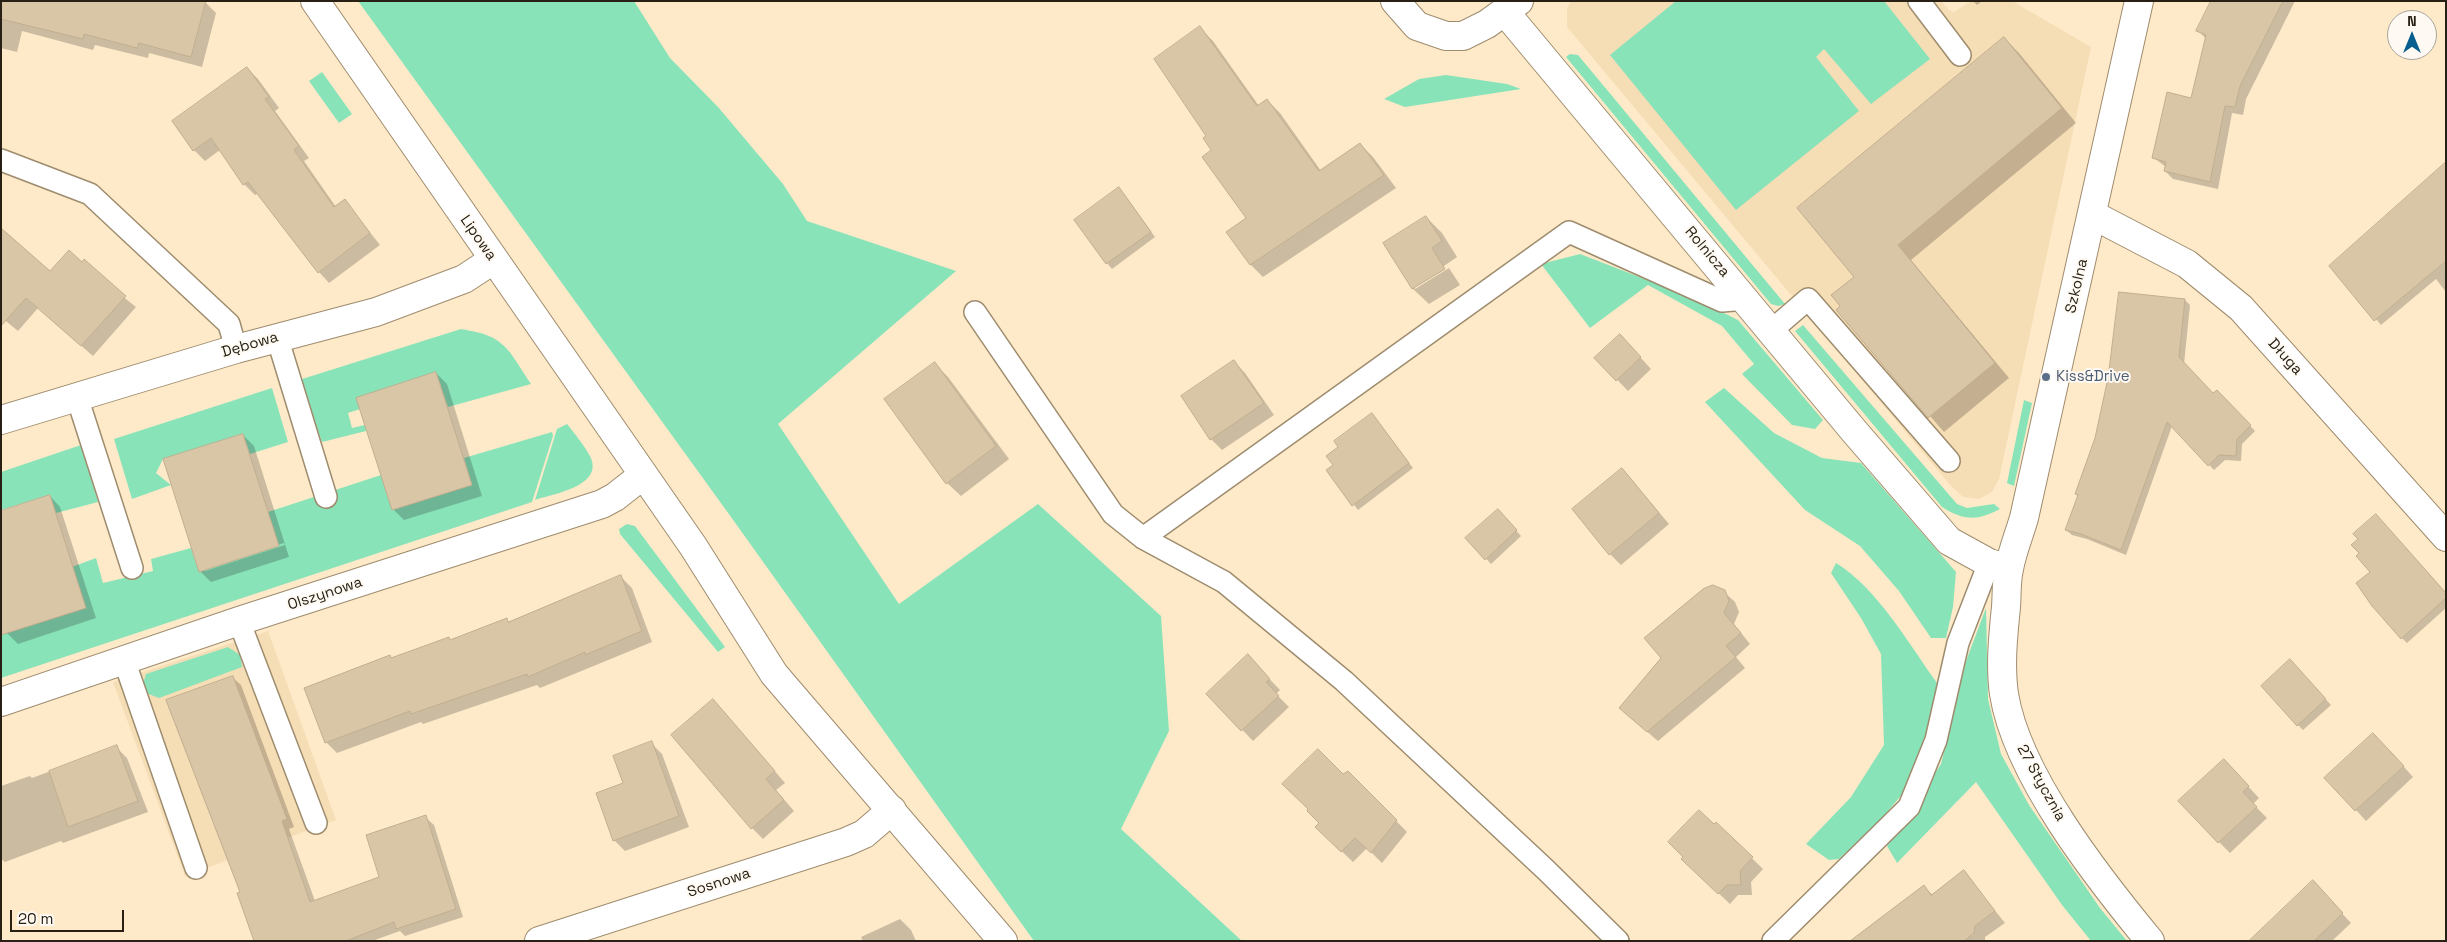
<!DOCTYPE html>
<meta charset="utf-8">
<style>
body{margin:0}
#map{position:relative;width:2447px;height:942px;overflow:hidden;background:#feeac9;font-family:"Space Grotesk",sans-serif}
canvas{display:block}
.frame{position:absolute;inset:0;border:2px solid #282014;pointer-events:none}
.north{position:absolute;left:2387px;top:10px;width:50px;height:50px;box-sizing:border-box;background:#fefaf3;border:1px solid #a8a39a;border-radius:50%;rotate:0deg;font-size:14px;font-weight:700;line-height:20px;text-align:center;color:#282014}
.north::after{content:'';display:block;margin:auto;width:18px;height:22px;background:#075f90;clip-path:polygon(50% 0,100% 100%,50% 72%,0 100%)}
.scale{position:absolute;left:10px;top:910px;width:114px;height:22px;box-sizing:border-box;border:2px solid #282014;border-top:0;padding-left:6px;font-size:15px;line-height:18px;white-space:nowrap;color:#282014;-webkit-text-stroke:4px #fefaf3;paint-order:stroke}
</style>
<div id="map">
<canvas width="2447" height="942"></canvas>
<div class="frame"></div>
<div class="north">N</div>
<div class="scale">20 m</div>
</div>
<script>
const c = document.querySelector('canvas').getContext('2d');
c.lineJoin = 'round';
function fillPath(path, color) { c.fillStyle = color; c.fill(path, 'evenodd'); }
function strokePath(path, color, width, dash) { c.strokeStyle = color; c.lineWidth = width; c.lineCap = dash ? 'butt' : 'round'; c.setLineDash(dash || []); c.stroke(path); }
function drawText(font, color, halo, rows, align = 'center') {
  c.font = font + ' "Space Grotesk",sans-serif'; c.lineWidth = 4; c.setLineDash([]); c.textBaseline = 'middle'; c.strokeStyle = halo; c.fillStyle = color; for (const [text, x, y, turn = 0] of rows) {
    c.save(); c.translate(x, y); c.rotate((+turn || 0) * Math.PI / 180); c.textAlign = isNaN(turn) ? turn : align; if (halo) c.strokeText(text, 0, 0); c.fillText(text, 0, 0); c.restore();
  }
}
fillPath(new Path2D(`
 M 1571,1 L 1941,1 L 1949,10 L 1954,12 L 1971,1 L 2012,1 L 2091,47 L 1999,479 L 1992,492 L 1979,499 L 1963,497 L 1950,485 L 1567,27 L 1567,8 Z
 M 268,631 L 336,820 L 185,876 L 113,682 Z`), '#f5ddb5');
fillPath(new Path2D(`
 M 358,1 L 634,1 L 670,58 L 718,107 L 783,184 L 807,221 L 956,271 L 778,424 L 899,604 L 1038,504 L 1161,616 L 1169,731 L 1121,829 L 1242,941 L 1034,941 L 731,517 Z
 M 1676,1 L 1884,1 L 1930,59 L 1871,104 L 1824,49 L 1816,57 L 1859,111 L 1736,210 L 1610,55 Z
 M 1570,54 L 1578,55 L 1785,304 L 1778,306 L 1771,304 L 1566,57 Z
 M 322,72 L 352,114 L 339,123 L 309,81 Z
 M 1446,75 L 1507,84 L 1521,89 L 1405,107 L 1384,99 L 1419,79 Z
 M 1580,254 L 1694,298 L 1738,320 L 1823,420 L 1815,429 L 1792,425 L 1742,374 L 1754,364 L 1722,326 L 1648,285 L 1590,328 L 1541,264 Z
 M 1803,325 L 1957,504 L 1967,508 L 1994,504 L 2000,509 C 1977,521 1964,521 1942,507 L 1795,331 Z
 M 461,329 C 506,336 507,348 531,384 L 448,407 L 436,372 L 357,398 L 360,409 L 348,413 L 352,428 L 365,425 L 366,431 L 322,442 L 299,380 Z
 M 272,388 L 288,442 L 250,454 L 243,434 L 163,459 L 156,473 L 171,485 L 132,499 L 114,439 Z
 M 1724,388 L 1774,433 L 1822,458 L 1861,463 L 1956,572 L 1953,607 L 1946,638 L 1931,638 L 1899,591 L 1860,546 L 1805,510 L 1705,402 Z
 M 2024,400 L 2032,403 L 2014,486 L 2007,483 Z
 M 567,424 C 575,434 584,445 590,456 C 605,486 553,494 535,500 L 557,429 Z
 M 552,432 L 553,436 L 532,502 L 1,678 L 1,620 L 72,567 L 96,558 L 103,583 L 153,571 L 151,559 L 191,548 L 199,572 L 279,546 L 268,512 L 381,475 L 392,510 L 472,485 L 464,458 Z
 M 81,445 L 98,502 L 56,513 L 50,495 L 1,510 L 1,472 Z
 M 627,524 L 635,526 L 725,647 L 718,652 L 620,534 L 619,529 Z
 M 1836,563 C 1877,588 1909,644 1937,683 L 1930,722 L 1905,791 L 1877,824 L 1839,859 L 1829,860 L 1806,844 L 1851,797 L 1884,745 L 1881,654 L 1861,618 L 1831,573 Z
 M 1986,608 L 1988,699 L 2001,754 L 2029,805 L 2100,908 L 2127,941 L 2091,941 L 2062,905 L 1976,782 L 1897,863 L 1887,846 L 1941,764 L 1966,661 Z
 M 228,647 L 240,655 L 242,667 L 159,698 L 146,693 L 143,684 L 146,674 Z`), '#89e3b9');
fillPath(new Path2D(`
 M 1,1 L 205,2 L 216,13 L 202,67 L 149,53 L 148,58 L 95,45 L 93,50 L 22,31 L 17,52 L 1,48 Z
 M 1973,1 L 1982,1 L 1977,5 Z
 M 2213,1 L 2295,1 L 2246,99 L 2243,115 L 2232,113 L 2218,189 L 2173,179 L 2165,171 L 2166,167 L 2154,158 L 2192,100 L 2206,39 L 2198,30 Z
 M 1200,28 L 1213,41 L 1259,106 L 1267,100 L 1280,113 L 1321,171 L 1360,144 L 1373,157 L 1396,188 L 1263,277 L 1250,264 L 1248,218 L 1213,150 L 1208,136 Z
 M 2004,38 L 2019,53 L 2076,123 L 1911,260 L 2009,378 L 1944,432 L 1837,310 L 1842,307 L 1855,277 Z
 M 247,68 L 258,79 L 279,108 L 275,111 L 309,158 L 304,161 L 336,207 L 345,201 L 380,245 L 329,283 L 319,272 L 258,193 L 255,195 L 244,184 L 220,150 L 205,161 L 194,150 Z
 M 1124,194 L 1155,237 L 1112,269 L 1107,263 Z
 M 1426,217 L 1442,233 L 1457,257 L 1415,286 L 1415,289 L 1449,268 L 1460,285 L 1429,304 L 1413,289 L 1384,243 Z
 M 2419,237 L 2446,263 L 2446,292 L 2436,279 L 2381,325 L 2331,266 Z
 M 82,264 L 136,307 L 93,356 L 38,308 L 18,331 L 1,317 L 50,272 Z
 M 2185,300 L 2190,305 L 2184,364 L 2213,395 L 2217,391 L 2255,431 L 2242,444 L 2241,461 L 2225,460 L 2214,470 L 2172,426 L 2126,555 L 2087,539 L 2072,535 L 2066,530 L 2079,497 L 2076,494 Z
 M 1631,347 L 1651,369 L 1628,391 L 1596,358 Z
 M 1234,362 L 1245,373 L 1274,415 L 1222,450 L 1211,439 Z
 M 935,364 L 948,377 L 1009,459 L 961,496 L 947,483 L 886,399 Z
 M 436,373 L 447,384 L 482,496 L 404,520 L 393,509 Z
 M 1372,415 L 1413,468 L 1358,510 L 1328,470 L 1334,465 Z
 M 243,435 L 254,446 L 289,557 L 211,582 L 200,571 ZM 284,543 L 285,545 L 205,571 L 205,568 Z
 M 1622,469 L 1669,524 L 1621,565 L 1610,554 Z
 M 50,496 L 60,507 L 96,618 L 18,644 L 7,633 Z
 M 1503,516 L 1521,536 L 1491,564 L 1467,538 Z
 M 2371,572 L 2446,594 L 2446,608 L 2407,643 L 2402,638 Z
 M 621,577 L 632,588 L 652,642 L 540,688 L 537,685 L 423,724 L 421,722 L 337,753 L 326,742 L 390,657 L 392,659 L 451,641 L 507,620 L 510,623 Z
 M 1724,592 L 1735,602 L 1739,612 L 1734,624 L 1750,644 L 1736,657 L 1745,668 L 1658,741 L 1631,718 Z
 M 2295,666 L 2331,705 L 2303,730 L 2298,725 Z
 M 1258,667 L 1280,690 L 1276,694 L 1289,707 L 1253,741 L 1208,694 Z
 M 232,677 L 241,685 L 294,827 L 289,829 L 315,901 L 380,878 L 425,817 L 434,825 L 463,917 L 405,936 L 400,931 L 372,941 L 255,941 L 241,892 Z
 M 724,712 L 785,783 L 776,790 L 794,811 L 763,839 L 752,828 Z
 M 651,743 L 662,754 L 689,827 L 625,851 L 614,840 L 625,784 Z
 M 2384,745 L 2413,777 L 2366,821 L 2356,810 Z
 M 116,747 L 127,758 L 148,812 L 63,843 L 61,841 L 5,862 L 1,859 L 1,786 L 30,776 L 32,778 Z
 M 2234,771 L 2259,798 L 2253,804 L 2267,818 L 2230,853 L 2219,842 Z
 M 1348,772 L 1407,832 L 1382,863 L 1367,848 L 1353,862 L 1316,827 Z
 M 1716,823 L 1763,869 L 1751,882 L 1752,895 L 1738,895 L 1730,904 L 1694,870 Z
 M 1964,872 L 2005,923 L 1985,937 L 1985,941 L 1881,941 L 1924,887 L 1933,895 Z
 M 2321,891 L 2351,923 L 2332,941 L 2250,941 Z
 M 900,919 L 911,930 L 916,941 L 863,941 L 861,937 Z`), '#0003');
const building = new Path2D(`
 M 1,1 L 206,1 L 191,57 L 139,43 L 137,48 L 84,34 L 83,39 L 1,19 Z
 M 2211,1 L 2283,1 L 2240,86 L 2235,107 L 2225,106 L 2210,182 L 2164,171 L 2166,162 L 2152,158 L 2167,92 L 2191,98 L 2206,35 L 2196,31 Z
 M 1200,26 L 1257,106 L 1267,99 L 1319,171 L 1360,143 L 1384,175 L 1250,265 L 1226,232 L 1246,218 L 1202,157 L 1211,150 L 1203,138 L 1206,136 L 1154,59 Z
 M 2004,37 L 2062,108 L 1898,245 L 1995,363 L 1928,418 L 1836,310 L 1840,306 L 1831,295 L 1854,277 L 1797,208 Z
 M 247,67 L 269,97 L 265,99 L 299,146 L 294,150 L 334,207 L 345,199 L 370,233 L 318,273 L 248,182 L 243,185 L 211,138 L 193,151 L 172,121 Z
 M 2446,162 L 2446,261 L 2374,321 L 2329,266 Z
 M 1119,187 L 1151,232 L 1106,264 L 1074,220 Z
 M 1426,216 L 1442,241 L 1432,248 L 1445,269 L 1412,289 L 1383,243 Z
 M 1,228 L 50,271 L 69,250 L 82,262 L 84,259 L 126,296 L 81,346 L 26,298 L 1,326 Z
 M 2119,292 L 2185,299 L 2179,357 L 2213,393 L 2217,390 L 2251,425 L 2237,439 L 2236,456 L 2219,455 L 2208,466 L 2167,422 L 2121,550 L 2081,534 L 2065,530 L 2078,495 L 2075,494 L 2095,438 L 2108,378 Z
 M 1620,334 L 1641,357 L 1616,381 L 1594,358 Z
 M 1234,360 L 1264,403 L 1210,440 L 1181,396 Z
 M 935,362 L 996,446 L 946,484 L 884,399 Z
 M 436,372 L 472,485 L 392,510 L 356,398 Z
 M 1372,413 L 1409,463 L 1352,506 L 1326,470 L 1333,465 L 1326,456 L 1338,447 L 1334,441 Z
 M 243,434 L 279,546 L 199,572 L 163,459 Z
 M 1622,468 L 1659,513 L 1609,555 L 1572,509 Z
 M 50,495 L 86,608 L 1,635 L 1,511 Z
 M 1498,509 L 1517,530 L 1485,560 L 1465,538 Z
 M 2376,514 L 2446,593 L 2446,598 L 2401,639 L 2372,606 L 2356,583 L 2370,572 L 2356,556 L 2359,553 L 2351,545 L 2358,539 L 2353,534 Z
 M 621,575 L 642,631 L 585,655 L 585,652 L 528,677 L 527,674 L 411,714 L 410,711 L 325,743 L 304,688 L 390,655 L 391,658 L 449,637 L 450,640 L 507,618 L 508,622 Z
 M 1713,585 L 1725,590 L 1729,601 L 1724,613 L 1741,633 L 1726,646 L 1736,657 L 1647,732 L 1619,708 L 1661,658 L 1644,638 L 1703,589 Z
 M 1248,654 L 1270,679 L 1266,682 L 1279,696 L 1241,731 L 1206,694 Z
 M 2290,659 L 2326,699 L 2297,726 L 2261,686 Z
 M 233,676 L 287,819 L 282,821 L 310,902 L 379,877 L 366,835 L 426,815 L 456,909 L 396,929 L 394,922 L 346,941 L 254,941 L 237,893 L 240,892 L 166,700 Z
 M 713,699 L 775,771 L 766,779 L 784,800 L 751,829 L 671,735 Z
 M 2373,733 L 2404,766 L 2355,811 L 2324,778 Z
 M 652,741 L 679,816 L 613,841 L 596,793 L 623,783 L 613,756 Z
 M 117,745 L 138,801 L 68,827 L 49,771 Z
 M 1318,749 L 1343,774 L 1348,771 L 1397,820 L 1371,853 L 1355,838 L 1341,852 L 1315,827 L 1319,823 L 1307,811 L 1308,809 L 1282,784 Z
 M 2224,759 L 2249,786 L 2243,792 L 2257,807 L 2218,843 L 2178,801 Z
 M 1699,810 L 1714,824 L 1716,822 L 1753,857 L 1740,871 L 1741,885 L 1727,885 L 1718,894 L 1681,859 L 1683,857 L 1668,842 Z
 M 1964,870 L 1995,911 L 1975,926 L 1974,933 L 1964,941 L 1850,941 L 1924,885 L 1931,895 Z
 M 2313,880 L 2343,913 L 2314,941 L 2249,941 Z`);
fillPath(building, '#d9c6a6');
strokePath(building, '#c1ae8f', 1);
const lane = new Path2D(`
 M 1919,1 L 1960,55
 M 1,160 L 90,194 L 229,324 L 236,349
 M 975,312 L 1113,514 L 1143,538 L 1224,582 L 1344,681 L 1546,870 L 1618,941
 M 1772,330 L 1808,299 L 1949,461
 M 277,337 L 326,497
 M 77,397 L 132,568
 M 1143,538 L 1569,232 L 1722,301 L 1746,299
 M 239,621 L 316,823
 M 124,660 L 196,868
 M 1773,941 L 1909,807 L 1936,740 L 1958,643 L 1989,563`);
const street = new Path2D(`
 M 315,1 L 693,546 L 774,674 L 1003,941
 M 1395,1 L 1417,26 L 1446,36 L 1463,36 L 1487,24 L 1519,1
 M 2139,1 L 2024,518 C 2019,535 2012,552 2009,569 C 2006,581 2007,595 2006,607 C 2003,636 2000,666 2004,694 C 2017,775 2098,878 2150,941
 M 1505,12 L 1854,431 L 1949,541 L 1989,563 L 2009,569
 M 2093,215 L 2187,264 L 2241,308 L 2446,537
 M 1,420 L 236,349 L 376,312 L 464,279 L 493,260
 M 1,702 L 239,621 L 602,504 L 615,497 L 643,475
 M 539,941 L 846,842 L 864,834 L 892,810`);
strokePath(lane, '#9e8c6e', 24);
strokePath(street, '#9e8c6e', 30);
strokePath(lane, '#fff', 21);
strokePath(street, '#fff', 28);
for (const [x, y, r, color] of [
 [2046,377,5,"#5c6f8a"]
]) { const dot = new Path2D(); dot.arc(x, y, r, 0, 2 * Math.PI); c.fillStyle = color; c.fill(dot); strokePath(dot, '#fefaf3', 2); }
drawText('15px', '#282014', '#fefaf3', [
 ["Lipowa",478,238,55],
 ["Rolnicza",1707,252,50],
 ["Szkolna",2077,286,-77],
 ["Dębowa",250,345,-16],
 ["Długa",2285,357,48],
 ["Olszynowa",325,594,-18],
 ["27 Stycznia",2041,783,61],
 ["Sosnowa",719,883,-18]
]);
drawText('15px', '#4e5e75', '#fefaf3', [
 ["Kiss&Drive",2056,377]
], 'left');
</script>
